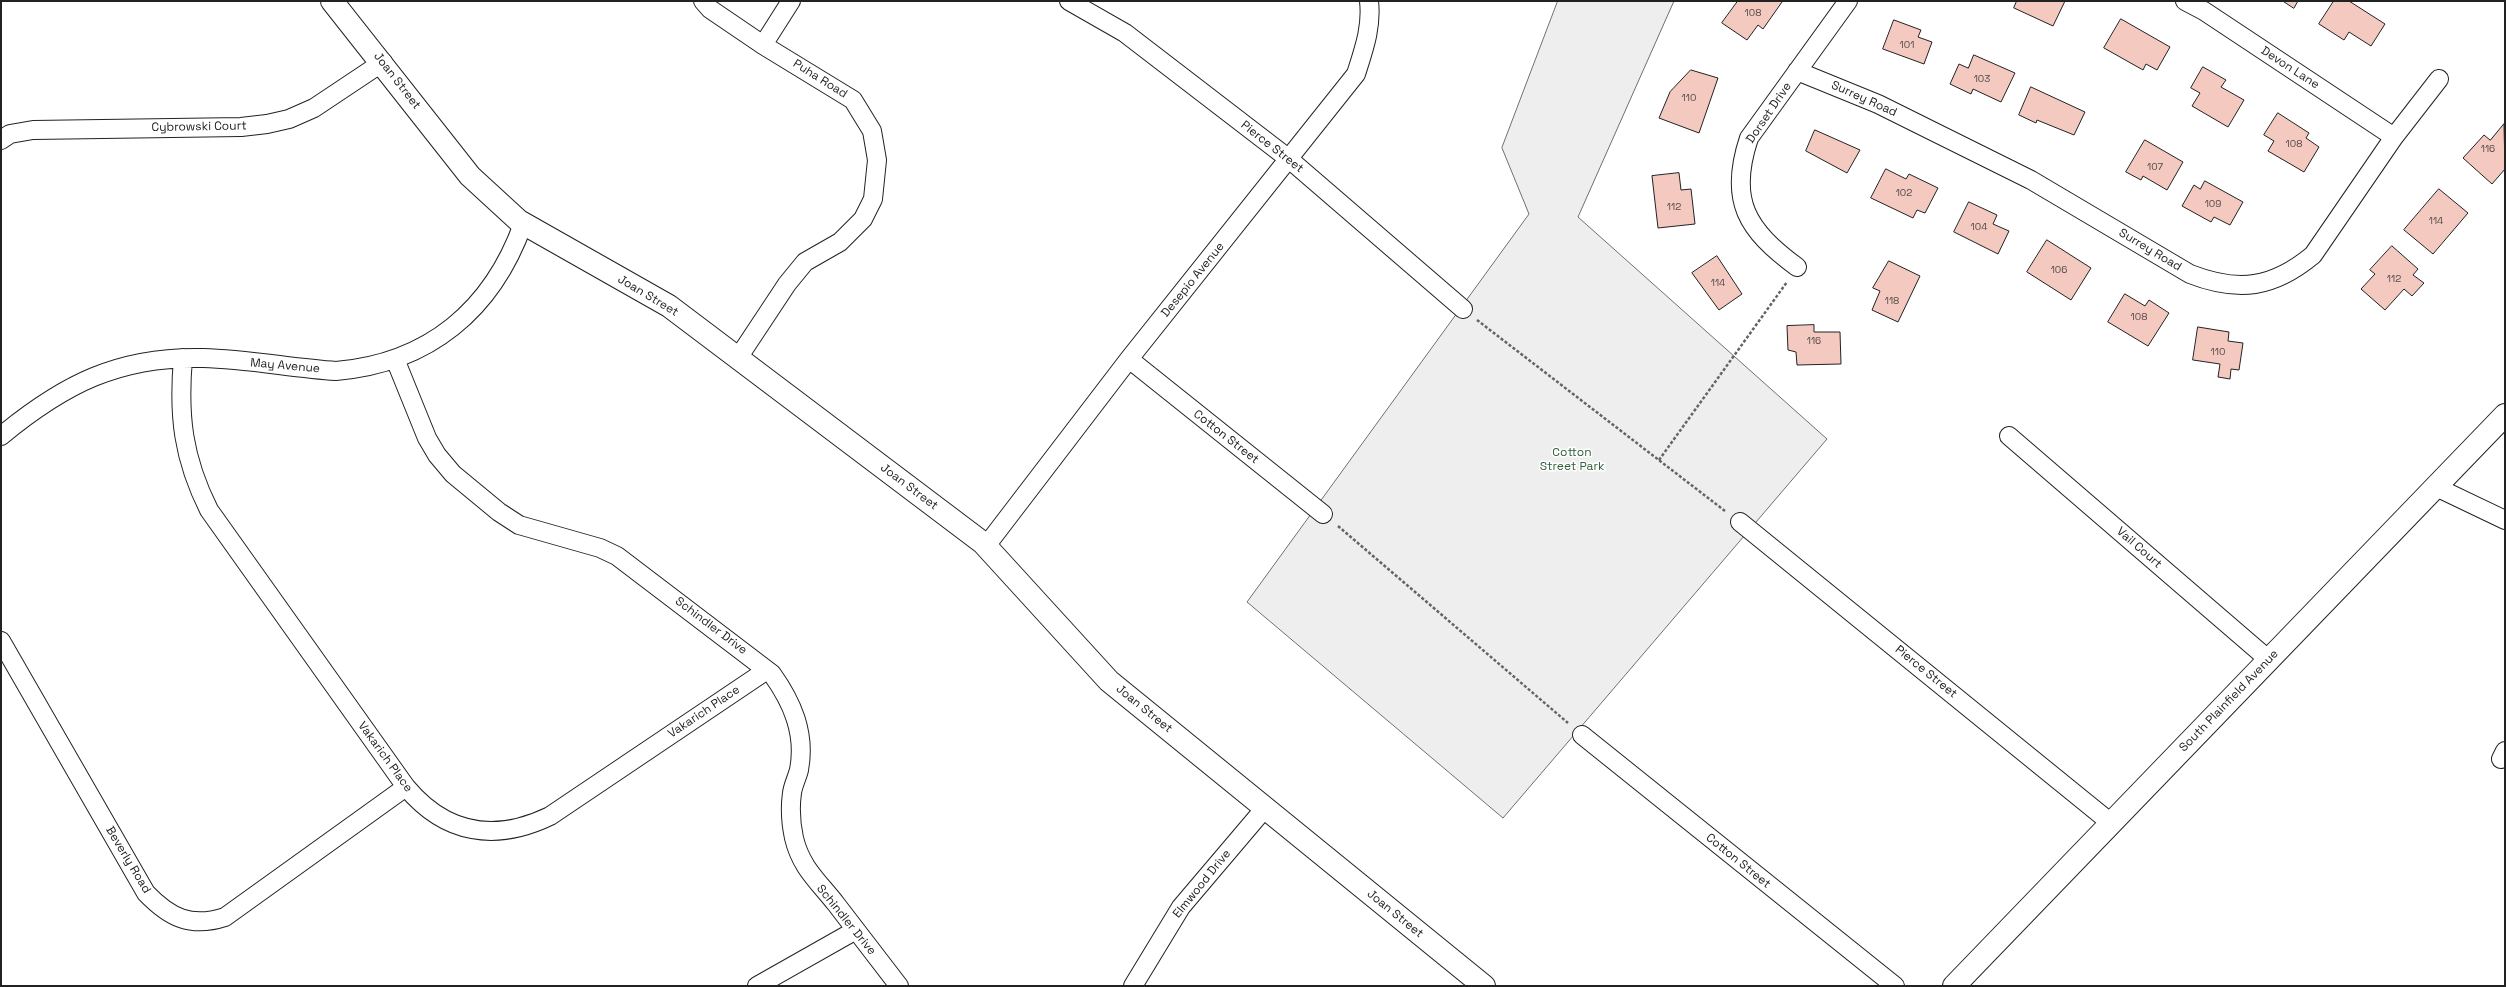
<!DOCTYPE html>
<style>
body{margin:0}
#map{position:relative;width:2506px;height:987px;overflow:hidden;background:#fff;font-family:"Space Grotesk",sans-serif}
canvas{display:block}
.frame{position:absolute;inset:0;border:2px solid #222;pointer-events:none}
</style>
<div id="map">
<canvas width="2506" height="987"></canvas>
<div class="frame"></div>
</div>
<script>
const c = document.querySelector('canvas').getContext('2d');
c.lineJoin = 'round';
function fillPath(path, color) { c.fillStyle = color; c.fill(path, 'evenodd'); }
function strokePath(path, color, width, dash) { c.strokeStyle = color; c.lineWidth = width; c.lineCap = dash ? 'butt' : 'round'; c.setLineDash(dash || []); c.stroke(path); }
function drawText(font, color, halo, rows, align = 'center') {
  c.font = font + ' "Space Grotesk",sans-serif'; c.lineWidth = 3; c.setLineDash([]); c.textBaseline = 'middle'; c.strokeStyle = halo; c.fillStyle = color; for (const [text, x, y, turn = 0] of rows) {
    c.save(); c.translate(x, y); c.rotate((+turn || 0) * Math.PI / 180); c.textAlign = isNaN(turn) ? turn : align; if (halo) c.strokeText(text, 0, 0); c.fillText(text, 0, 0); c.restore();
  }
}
const green = new Path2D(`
 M 1558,1 L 1674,1 L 1578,217 L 1827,439 L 1503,818 L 1247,602 L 1529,214 L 1502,148 Z`);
fillPath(green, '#eee');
strokePath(green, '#6f6f6f', 1);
const building = new Path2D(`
 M 1738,1 L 1781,1 L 1782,2 L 1763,29 L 1758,25 L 1747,40 L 1722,23 Z
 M 2017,1 L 2065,1 L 2053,26 L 2014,8 Z
 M 2283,1 L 2298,1 L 2294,8 Z
 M 2334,1 L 2349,1 L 2385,24 L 2371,46 L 2349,32 L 2344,40 L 2319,24 Z
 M 2121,19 L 2170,47 L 2157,70 L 2146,64 L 2143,70 L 2104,48 Z
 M 1894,20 L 1921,30 L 1918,37 L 1932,42 L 1924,64 L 1883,49 Z
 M 1974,55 L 2015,73 L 2001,102 L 1973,89 L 1971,94 L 1950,84 L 1959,64 L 1968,68 Z
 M 2203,67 L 2226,80 L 2221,87 L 2244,100 L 2228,127 L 2192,106 L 2200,93 L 2191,88 Z
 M 1691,70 L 1718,78 L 1699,133 L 1659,118 L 1670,92 Z
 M 2031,87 L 2085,112 L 2074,135 L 2037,120 L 2036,123 L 2019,115 Z
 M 2278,113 L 2309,133 L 2306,138 L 2319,147 L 2304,172 L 2268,151 L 2274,141 L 2264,135 Z
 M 2504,124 L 2505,169 L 2492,184 L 2463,158 L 2484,135 L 2490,140 Z
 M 1815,130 L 1860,150 L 1847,173 L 1806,151 Z
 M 2145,140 L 2183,162 L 2167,190 L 2143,176 L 2141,180 L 2126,172 Z
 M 1886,169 L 1906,179 L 1909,174 L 1938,188 L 1925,213 L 1917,210 L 1913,218 L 1871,198 Z
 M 1679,173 L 1681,190 L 1691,189 L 1695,224 L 1658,228 L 1652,176 Z
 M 2205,181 L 2243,202 L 2230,225 L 2214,217 L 2211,222 L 2182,206 L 2194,185 L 2200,189 Z
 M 2439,189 L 2468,213 L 2433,254 L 2404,230 Z
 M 1969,202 L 1997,215 L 1993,224 L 2009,231 L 1998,254 L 1954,232 Z
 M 2047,240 L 2091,268 L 2071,300 L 2027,272 Z
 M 2392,246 L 2418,269 L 2413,275 L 2424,283 L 2412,296 L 2404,289 L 2385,310 L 2361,289 L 2375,274 L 2370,270 Z
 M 1717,256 L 1742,294 L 1719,310 L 1692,273 Z
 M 1889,261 L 1920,276 L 1898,322 L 1872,310 L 1880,291 L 1873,288 Z
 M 2125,294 L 2145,306 L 2149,300 L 2169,313 L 2148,346 L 2108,322 Z
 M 1814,325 L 1814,332 L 1840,332 L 1841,364 L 1797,365 L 1796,352 L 1788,350 L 1787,326 Z
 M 2198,327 L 2229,332 L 2228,341 L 2243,343 L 2239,370 L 2231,369 L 2230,379 L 2218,377 L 2220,364 L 2193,360 Z`);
fillPath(building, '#f3c9c0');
strokePath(building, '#222', 1);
const minor = new Path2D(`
 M 703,1 L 710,9 L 763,45 L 853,100 L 872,131 L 877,160 L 873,199 L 863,219 L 840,242 L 805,262 L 787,284 L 738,358
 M 1069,1 L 1125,33 L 1289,159 L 1463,309
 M 2185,1 L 2204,11 L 2394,137
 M 763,45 L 791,1
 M 1797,71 L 1878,104 L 2031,180 L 2190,274 C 2239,293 2273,288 2313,255 L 2394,137 L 2439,79
 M 1,140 L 10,134 L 33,130 L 241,127 L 267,124 L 289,119 L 314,108 L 383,62
 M 1797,267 C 1747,230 1728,201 1749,138 L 1848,1
 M 183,358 C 178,416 183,458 209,510 L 406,787 C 446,835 496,842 550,816 L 767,670
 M 395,359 L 427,438 L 437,455 L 453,474 L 499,512 L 519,525 L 600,548 L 617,556 L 772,674 C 792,702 806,733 799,770 C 797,778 793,785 792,793 C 790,807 791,824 794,838 C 801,868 819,882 836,904 C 857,931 878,959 899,986
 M 1129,359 L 1323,514
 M 1,436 C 64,384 119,356 203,358 C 247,359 292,368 336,371 C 429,363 492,310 523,224
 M 2009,436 L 2269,660
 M 2436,487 L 2505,520
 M 1740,522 L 2111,823
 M 986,546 L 1129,359 L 1356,74 C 1364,49 1372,27 1369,1
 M 1,641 L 146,893 C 170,918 191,928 225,917 L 406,787
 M 1582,735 L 1895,986
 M 2501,759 L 2505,751
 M 757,986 L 856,930
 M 1133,986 L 1181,907 L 1265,808`);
const tertiary = new Path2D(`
 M 332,1 L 470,176 L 519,221 L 669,306 L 983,543 L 1109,681 L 1484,986
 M 1954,986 L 2505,415`);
strokePath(minor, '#222', 20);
strokePath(tertiary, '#222', 24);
strokePath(new Path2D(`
 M 1477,320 L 1725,511
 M 1659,460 L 1787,282
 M 1338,526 L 1568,723`), '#646464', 2.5, [3, 2]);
strokePath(minor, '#fff', 18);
strokePath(tertiary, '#fff', 22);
drawText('10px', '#564c4a', null, [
 ["108",1753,13],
 ["101",1907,45],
 ["103",1982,79],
 ["110",1689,98],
 ["108",2294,144],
 ["116",2488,149],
 ["107",2155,167],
 ["102",1904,193],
 ["109",2213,204],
 ["112",1674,207],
 ["114",2436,221],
 ["104",1979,227],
 ["106",2059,270],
 ["112",2394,279],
 ["114",1718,283],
 ["118",1892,301],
 ["108",2139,317],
 ["116",1814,341],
 ["110",2218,352]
]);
drawText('12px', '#222', '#fff', [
 ["Devon Lane",2290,68,33],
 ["Puha Road",820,79,32],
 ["Joan Street",397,81,52],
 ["Surrey Road",1864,99,24],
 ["Dorset Drive",1769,113,-56],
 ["Cybrowski Court",199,127,-1],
 ["Pierce Street",1272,147,38],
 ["Surrey Road",2150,250,31],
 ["Desepio Avenue",1193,280,-51],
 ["Joan Street",648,296,31],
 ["May Avenue",285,366,5],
 ["Cotton Street",1226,437,38],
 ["Joan Street",909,487,37],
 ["Vail Court",2139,548,41],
 ["Schindler Drive",711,626,37],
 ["Pierce Street",1926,672,39],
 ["South Plainfield Avenue",2229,701,-46],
 ["Joan Street",1144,709,39],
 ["Vakarich Place",704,712,-34],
 ["Vakarich Place",385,757,54],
 ["Beverly Road",128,860,59],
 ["Cotton Street",1738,861,39],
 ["Elmwood Drive",1202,884,-51],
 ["Joan Street",1395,914,39],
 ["Schindler Drive",846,920,51]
]);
drawText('12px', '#2f5e38', '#fff', [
 ["Cotton",1572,453],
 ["Street Park",1572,467]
]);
</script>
